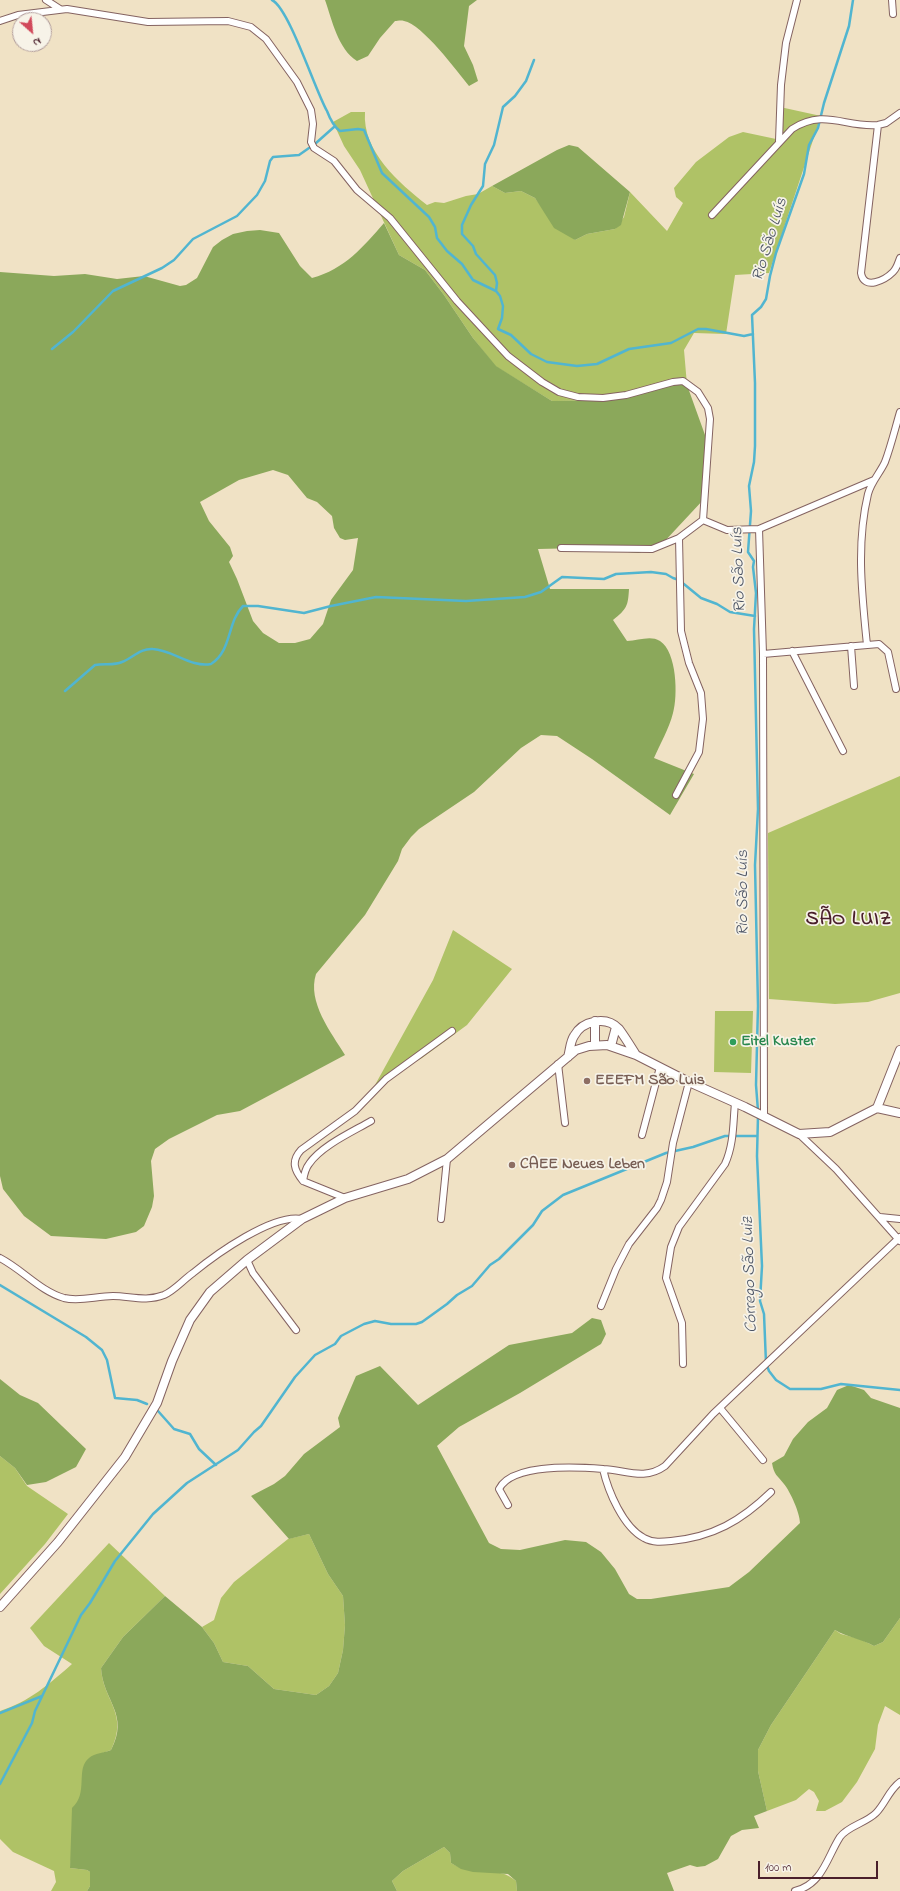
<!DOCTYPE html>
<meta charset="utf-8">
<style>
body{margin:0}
#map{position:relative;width:900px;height:1891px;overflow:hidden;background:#f0e2c5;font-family:"Indie Flower",sans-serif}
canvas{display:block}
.north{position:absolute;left:12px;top:12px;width:40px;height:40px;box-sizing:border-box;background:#f7f3e8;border:1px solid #b29e9c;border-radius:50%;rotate:153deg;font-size:11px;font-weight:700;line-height:16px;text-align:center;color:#4a1f2b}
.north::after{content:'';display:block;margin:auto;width:14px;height:18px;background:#d1495b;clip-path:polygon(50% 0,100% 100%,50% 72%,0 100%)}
.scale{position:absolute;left:758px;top:1861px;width:120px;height:18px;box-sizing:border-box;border:2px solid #4a1f2b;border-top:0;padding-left:5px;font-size:12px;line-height:14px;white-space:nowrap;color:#4a1f2b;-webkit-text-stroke:3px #f7f3e8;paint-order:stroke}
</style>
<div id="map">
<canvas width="900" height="1891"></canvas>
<div class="north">N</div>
<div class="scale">100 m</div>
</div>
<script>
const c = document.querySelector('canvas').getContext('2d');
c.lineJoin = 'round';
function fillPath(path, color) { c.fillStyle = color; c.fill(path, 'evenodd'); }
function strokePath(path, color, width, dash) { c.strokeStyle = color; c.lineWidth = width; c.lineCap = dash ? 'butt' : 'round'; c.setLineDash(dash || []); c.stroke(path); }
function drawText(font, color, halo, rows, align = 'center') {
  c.font = font + ' "Indie Flower",sans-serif'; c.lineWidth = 3.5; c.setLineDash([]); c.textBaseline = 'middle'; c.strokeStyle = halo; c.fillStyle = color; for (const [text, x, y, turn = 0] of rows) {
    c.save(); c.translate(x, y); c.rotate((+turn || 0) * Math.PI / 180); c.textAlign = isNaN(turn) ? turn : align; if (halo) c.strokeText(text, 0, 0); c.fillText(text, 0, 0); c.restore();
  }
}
fillPath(new Path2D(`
 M 780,107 L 821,116 L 769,273 L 735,275 L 726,334 L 694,333 L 684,350 L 687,385 L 632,395 L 617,400 L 557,401 L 552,401 L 495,366 L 473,338 L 444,295 L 425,270 L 399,255 L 360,170 L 344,146 L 333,122 L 351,112 L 365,112 C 362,151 399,183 427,205 L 435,202 L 444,203 L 466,196 L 478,194 L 492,186 L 505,193 L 521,191 L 535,198 L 544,210 L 575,240 L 587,234 L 615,229 L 624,217 L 630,192 L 667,231 L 683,203 L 676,197 L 674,188 L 696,162 L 729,137 L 743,132 L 776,139 Z
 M 900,776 L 900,993 L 868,1002 L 835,1004 L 769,999 L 768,833 Z
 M 453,930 L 512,969 L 467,1025 L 422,1058 L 375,1085 L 433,980 Z
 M 715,1011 L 753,1011 L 751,1073 L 714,1072 Z
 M 0,1456 L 15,1468 L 27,1486 L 68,1514 L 45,1544 L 0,1594 Z
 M 309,1534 L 328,1574 L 343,1596 L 345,1625 L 343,1650 L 338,1673 L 329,1686 L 316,1695 L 274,1689 L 248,1666 L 223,1662 L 214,1643 L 202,1627 L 214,1620 L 221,1598 L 234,1582 L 288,1539 Z
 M 109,1543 L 165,1596 L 123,1637 L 101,1668 C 103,1701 129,1713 111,1750 L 97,1755 L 78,1803 L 70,1868 L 87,1870 L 90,1872 L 90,1886 L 87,1891 L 51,1891 L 56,1882 L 54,1871 L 13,1852 L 0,1839 L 0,1711 C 30,1701 48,1685 72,1664 L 44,1646 L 30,1628 Z
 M 900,1618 L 900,1715 L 885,1706 L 878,1725 L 875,1749 L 857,1782 L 842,1802 L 825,1811 L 816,1811 L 819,1801 L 814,1792 L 809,1789 L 796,1800 L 767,1811 L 758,1771 L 758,1750 L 771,1725 L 835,1630 L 841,1634 L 860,1639 L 874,1646 L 883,1642 Z
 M 444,1847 L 450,1853 L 451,1863 C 475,1878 497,1864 516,1881 L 517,1891 L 397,1891 L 392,1881 L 403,1871 Z`), '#afc266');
fillPath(new Path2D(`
 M 325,0 L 477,0 L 469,6 L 464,46 L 473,65 L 478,81 L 469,86 C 457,71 422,24 404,21 C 401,20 397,21 395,21 L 380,38 L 368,56 L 357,61 C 338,49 332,20 325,0 Z
 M 569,145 L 578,147 L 630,192 L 621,225 L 615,229 L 587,234 L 575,240 L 554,228 L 535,198 L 521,191 L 505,193 L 492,186 L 557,150 Z
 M 384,223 L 399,255 L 425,270 L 444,295 L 473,338 L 496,366 L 552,401 L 617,400 L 667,380 L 680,380 L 687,385 L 705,435 L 708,474 L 704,499 L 663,543 L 639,553 L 581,548 L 538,549 L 550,589 L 629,589 C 628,606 627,609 613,620 L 627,641 C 638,641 650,635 660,641 C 677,652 678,696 673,713 C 669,729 660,744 654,758 L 694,774 L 670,815 L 592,759 L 557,736 L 541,735 L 521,748 L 474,792 L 419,829 L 411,837 L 402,849 L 398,861 L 365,915 L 316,974 C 307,1002 331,1032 345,1055 L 240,1111 L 217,1115 L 169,1139 L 155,1149 L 151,1161 L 154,1196 L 152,1207 L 144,1226 L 136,1232 L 106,1239 L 51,1236 L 24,1216 L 3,1189 L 0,1176 L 0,272 L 54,276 L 85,274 L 117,279 L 144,276 L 180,286 L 186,285 L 197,278 L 213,247 L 222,240 L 233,234 L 247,231 L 260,230 L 279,233 L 300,266 L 312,278 C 345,269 363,247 384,223 ZM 273,470 L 288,475 L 307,498 L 317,502 L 332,516 L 334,528 L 340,538 L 345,540 L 358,538 L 353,570 L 331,600 L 323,624 L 310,639 L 295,643 L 279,643 L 263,633 L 253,621 L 237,579 L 229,562 L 233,556 L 230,547 L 209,521 L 200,502 L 239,480 Z
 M 592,1318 L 601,1320 L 606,1334 L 601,1344 L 520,1393 L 459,1427 L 437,1446 L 489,1543 L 501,1549 L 520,1550 L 565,1540 L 586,1542 L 601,1552 L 615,1569 L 629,1594 L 637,1599 L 651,1599 L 729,1587 L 749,1572 L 800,1523 C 800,1513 790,1491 784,1484 C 777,1475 774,1475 772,1463 L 784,1456 L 793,1439 L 808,1422 L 827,1408 L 837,1390 L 849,1385 L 864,1390 L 871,1398 L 900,1408 L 900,1618 L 883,1642 L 874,1646 C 861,1639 847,1637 835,1630 L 771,1725 L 758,1750 L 758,1771 L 767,1811 L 754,1816 L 759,1828 L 742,1830 L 731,1836 L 718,1859 L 705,1866 L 697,1867 L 690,1865 L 667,1873 L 674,1891 L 517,1891 L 516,1881 L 508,1874 L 473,1872 L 461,1869 L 451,1863 L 450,1853 L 444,1847 L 403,1871 L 392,1881 L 397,1891 L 87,1891 L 90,1886 L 90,1872 L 87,1870 L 70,1868 L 72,1808 C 89,1793 75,1769 89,1758 C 95,1753 104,1753 111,1750 C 130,1714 103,1701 101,1668 L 123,1637 L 165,1596 L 202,1627 L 214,1643 L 223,1662 L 248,1666 L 274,1689 L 316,1695 L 329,1686 L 338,1673 L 343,1650 L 345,1625 L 343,1596 L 328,1574 L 309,1534 L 289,1539 L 251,1496 L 274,1484 L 285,1476 L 304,1454 L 340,1427 L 338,1418 L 356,1376 L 380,1366 L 418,1405 L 509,1345 L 572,1333 Z
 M 0,1379 L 20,1395 L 38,1403 L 86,1449 L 76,1467 L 46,1482 L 27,1485 L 15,1468 L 0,1456 Z`), '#8ba85b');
strokePath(new Path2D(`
 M 272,0 C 289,8 315,90 327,111 C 330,119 333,126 340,131 L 358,129 L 364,130 L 382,173 L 429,217 L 435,227 L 437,238 L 447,251 L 462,264 L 473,280 L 496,291 L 500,296 L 503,306 L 502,318 L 498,329 L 511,335 L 531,354 L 547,362 L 577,366 L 597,364 L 629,349 L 671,343 L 698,329 L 706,329 L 744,336 L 753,334
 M 316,143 L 334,127
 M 496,291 L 497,283 L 495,275 L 476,254 L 473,246 L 462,234 L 462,225 L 471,205 L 483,186 L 485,164 L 494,145 L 503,107 L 515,96 L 526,81 L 534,60
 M 52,349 L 73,332 L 113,291 L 162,268 L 174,260 L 193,239 L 237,216 L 257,195 L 265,181 L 270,161 L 273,157 L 299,155 L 309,148
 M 65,691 L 95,665 C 105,663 113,666 122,662 C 133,658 140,648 153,649 C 173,650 191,668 211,664 C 232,651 227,622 243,606 L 258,606 L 304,613 L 331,606 L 376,597 L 466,601 L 525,597 L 541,592 L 562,577 L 604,579 L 616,574 L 651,572 L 666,574 L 673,578 L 679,580 L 701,598 L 717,604 L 730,612 L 755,616
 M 758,1111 L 756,1085 L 758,1006 L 755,865 L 758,809 L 754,629 L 756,593 L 753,567 L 754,561 L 748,552 L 751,511 L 749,486 L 754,462 L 755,446 L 755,383 L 752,315 L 761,307 L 766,299 L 770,276 L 776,253 L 804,174 L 809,145 L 818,128 L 824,103 L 849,26 L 853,0
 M 758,1116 L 757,1156 L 762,1266 L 760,1301 L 764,1314 L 766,1363 L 769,1371 L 776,1380 L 790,1389 L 821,1389 L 841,1384 L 900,1390
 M 0,1285 L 86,1337 L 102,1350 L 107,1360 L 115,1398 L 137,1400 L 147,1404
 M 158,1411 L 174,1429 L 190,1434 L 199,1449 L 216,1465
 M 0,1713 L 42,1696
 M 0,1784 L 32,1723 L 35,1711 L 81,1615 L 90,1603 L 115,1561 L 153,1514 L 187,1483 L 238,1450 L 254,1432 L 261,1426 L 295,1377 L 315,1355 L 335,1344 L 341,1336 L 364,1324 L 375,1321 L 391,1324 L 416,1324 L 422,1322 L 447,1304 L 457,1295 L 472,1286 L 490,1265 L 499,1259 L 533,1225 L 542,1211 L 563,1195 L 666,1153 L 693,1147 L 725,1136 L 757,1136`), '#51b5d0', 2.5);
const minor = new Path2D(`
 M 46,0 L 60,9
 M 892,0 L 893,14
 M 0,21 L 18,15 L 67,9 L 148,22 L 228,21 L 251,27 L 266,39 L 297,82 L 311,110 L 313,124 L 311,142 L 314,148 L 334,161 L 357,190 L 390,218 L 457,301 L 508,356 L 542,382 L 559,392 L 578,397 L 603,398 L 626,395 L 673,382 L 683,381 L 698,392 L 708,408 L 710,419 L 703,520 L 727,530 L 759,529 L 874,480
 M 878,125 L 861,273 C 864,291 885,280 893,272 C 897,268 898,263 900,258
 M 779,141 L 781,85 L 786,43 L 797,0
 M 712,215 L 792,129 C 825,108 845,128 878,125 L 886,123 L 900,113
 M 759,529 L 763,654 L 764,1117
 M 561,548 L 652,549 L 679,538 L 703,520
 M 867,645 C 862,595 856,544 868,494 C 871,482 880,473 885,462 C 891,446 895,429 900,412
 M 851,646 L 854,686
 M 792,651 L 843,751
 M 763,654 L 879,644 L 888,652 L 896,689
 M 676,795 L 699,752 L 703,719 L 701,693 L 689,663 L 681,631 L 679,538
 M 558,1064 L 565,1123
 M 799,1134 L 836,1169 L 900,1241
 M 642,1135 L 660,1067
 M 303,1181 C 294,1170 291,1161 301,1150 L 355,1111 L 386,1079 L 452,1031
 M 345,1198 L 303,1181 C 304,1175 305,1169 309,1164 C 321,1146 352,1132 371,1121
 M 880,1217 L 900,1219
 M 441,1219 L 447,1159
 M 0,1258 C 23,1270 40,1291 64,1298 C 80,1302 96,1296 113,1296 C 130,1296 146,1302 164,1295 C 175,1290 183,1280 193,1273 C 215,1255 273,1213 302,1219
 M 247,1260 L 253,1273 L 296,1330
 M 601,1306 L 616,1269 L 629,1244 L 657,1208 L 661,1200 L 667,1182 L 673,1143 L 689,1082
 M 683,1364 L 682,1323 L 666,1278 L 671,1247 L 679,1227 L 725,1164 C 734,1144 733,1123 735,1103
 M 720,1408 L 763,1460
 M 603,1469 C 608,1491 623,1527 644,1538 C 653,1543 662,1542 671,1541 C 713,1537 741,1521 771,1492
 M 508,1505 L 499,1489 C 512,1463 578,1467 603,1469 C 626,1470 644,1481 665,1466 L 713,1414 L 900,1237
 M 795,1891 C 823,1884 827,1857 840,1837 C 848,1826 866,1823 876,1813 C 885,1804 889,1790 900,1782`);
const tertiary = new Path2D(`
 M 595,1045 L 595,1021
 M 611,1046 L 616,1027
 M 568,1057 C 570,1051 570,1042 574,1036 C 582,1021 606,1015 619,1029 C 625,1037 631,1047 636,1055
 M 877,1108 L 900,1113
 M 0,1607 L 58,1542 L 125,1457 L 157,1403 L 172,1361 L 190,1320 L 210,1292 L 247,1260 L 302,1219 L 345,1198 L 408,1179 L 447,1159 L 576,1050 L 589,1046 L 607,1045 L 636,1055 L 689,1082 L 745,1107 L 799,1134 L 830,1132 L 877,1108 L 900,1050`);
strokePath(minor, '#846361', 8);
strokePath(tertiary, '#846361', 10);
strokePath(minor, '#fff', 6);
strokePath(tertiary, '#fff', 8);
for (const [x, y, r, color] of [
 [733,1042,4,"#2e9e5b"],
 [587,1081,4,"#8d6e63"],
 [512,1165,4,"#8d6e63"]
]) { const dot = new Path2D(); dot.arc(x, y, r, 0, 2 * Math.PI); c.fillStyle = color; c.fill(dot); strokePath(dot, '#f7f3e8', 1.5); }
drawText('bold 16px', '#27864d', '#f7f3e8', [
 ["Eitel Kuster",741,1042]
], 'left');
drawText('bold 16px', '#785e54', '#f7f3e8', [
 ["EEEFM São Luis",595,1081],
 ["CAEE Neues Leben",520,1165]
], 'left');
drawText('italic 17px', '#4c5465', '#f7f3e8', [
 ["Rio São Luís",771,240,-73],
 ["Rio São Luís",740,570,-92],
 ["Rio São Luís",744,893,-90],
 ["Córrego São Luiz",751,1275,-92]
]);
c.letterSpacing = '1px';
drawText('bold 20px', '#4a1f2b', '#f7f3e8', [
 ["SÃO LUIZ",849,921]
]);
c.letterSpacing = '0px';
</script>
